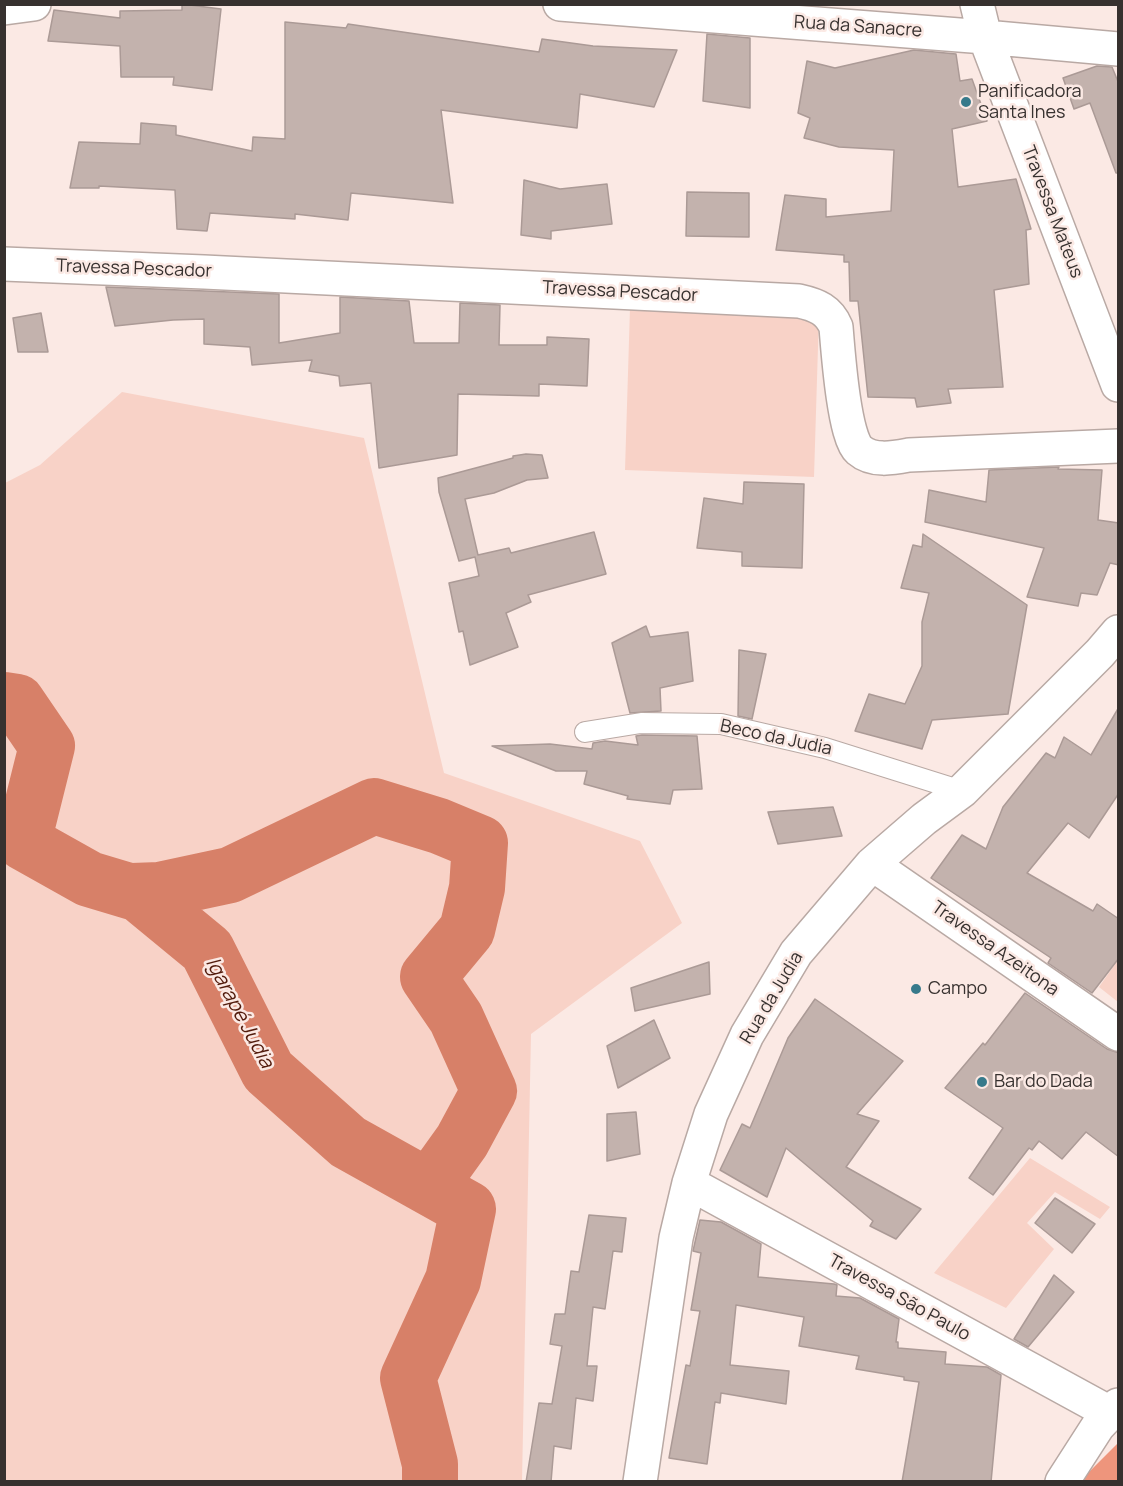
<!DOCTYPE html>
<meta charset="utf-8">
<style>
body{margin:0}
#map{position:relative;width:1123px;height:1486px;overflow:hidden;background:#fbe9e4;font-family:Manrope,sans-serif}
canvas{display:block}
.frame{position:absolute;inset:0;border:6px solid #37312f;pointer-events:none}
</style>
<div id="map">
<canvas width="1123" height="1486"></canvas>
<div class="frame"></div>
</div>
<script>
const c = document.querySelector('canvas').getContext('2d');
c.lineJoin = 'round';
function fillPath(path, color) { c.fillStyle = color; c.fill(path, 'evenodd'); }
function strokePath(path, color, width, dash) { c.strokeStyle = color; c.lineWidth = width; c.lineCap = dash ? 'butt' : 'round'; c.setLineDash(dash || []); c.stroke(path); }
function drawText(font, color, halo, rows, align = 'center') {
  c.font = font + ' Manrope,sans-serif'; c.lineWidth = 5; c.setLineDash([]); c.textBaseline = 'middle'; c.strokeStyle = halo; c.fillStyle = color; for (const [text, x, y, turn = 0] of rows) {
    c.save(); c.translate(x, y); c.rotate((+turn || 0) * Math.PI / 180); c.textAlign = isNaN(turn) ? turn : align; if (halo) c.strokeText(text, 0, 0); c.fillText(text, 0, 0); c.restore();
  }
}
fillPath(new Path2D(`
 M 630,308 L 819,314 L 814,477 L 625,470 Z
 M 122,392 L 364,438 L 444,773 L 640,841 L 682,923 L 531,1034 L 522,1481 L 5,1481 L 5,483 L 40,465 Z
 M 1118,960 L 1118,1002 L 1099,987 Z
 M 1030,1158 L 1110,1207 L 1100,1219 L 1055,1192 L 1027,1223 L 1054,1249 L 1006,1308 L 934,1273 Z`), '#f8d2c7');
fillPath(new Path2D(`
 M 1118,1443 L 1118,1481 L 1081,1482 L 1081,1480 Z`), '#ee957c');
strokePath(new Path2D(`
 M 4,700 L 17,702 L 47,746 L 23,842 L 89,879 L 139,894 L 207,950 L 268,1071 L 348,1142 L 468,1209 L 453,1280 L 408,1378 L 430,1464 L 430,1482
 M 132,891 L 160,890 L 230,875 L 374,806 L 439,826 L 480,843 L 477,888 L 467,930 L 428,977 L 456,1018 L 489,1091 L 462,1141 L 429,1187`), '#d78068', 56);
const building = new Path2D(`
 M 182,4 L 221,9 L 212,90 L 173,85 L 174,77 L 121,77 L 120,46 L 48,41 L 54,10 L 120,18 L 120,11 L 182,10 Z
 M 285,22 L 346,28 L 348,24 L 539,52 L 542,39 L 593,46 L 677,50 L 654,107 L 580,94 L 577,128 L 441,110 L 453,203 L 351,193 L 348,220 L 295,214 L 295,219 L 210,213 L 207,231 L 177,229 L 175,190 L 99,186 L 99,188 L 70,188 L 79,142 L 140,144 L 141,123 L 176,126 L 176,135 L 252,151 L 253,137 L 285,139 Z
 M 707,34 L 750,38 L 750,108 L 703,101 Z
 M 914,50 L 956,54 L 960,81 L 972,79 L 987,121 L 952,129 L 958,187 L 1016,179 L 1031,229 L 1026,230 L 1029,284 L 994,290 L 1003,387 L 948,389 L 951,403 L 917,407 L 915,398 L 868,397 L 858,301 L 850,301 L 849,262 L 844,262 L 844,255 L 776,250 L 785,195 L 826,199 L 826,217 L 891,211 L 894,150 L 839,147 L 804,138 L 810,118 L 798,113 L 807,61 L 835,68 Z
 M 1097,66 L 1112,67 L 1119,84 L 1119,173 L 1116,173 L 1090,103 L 1074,109 L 1063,78 Z
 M 524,180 L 560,189 L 607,184 L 612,224 L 551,231 L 551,239 L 521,235 Z
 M 687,192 L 749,193 L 749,237 L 686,236 Z
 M 106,287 L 279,294 L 279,343 L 340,333 L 340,297 L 409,301 L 414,343 L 459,343 L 460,303 L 500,305 L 499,345 L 547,345 L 547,337 L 589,339 L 587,386 L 539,384 L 539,396 L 458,394 L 457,455 L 379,468 L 371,383 L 340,386 L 339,376 L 309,371 L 312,360 L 252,365 L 250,347 L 204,344 L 204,319 L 173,320 L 115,326 Z
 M 41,313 L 48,352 L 18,352 L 13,318 Z
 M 526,454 L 542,455 L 548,478 L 527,480 L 494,493 L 465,499 L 478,555 L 509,548 L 511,553 L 594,532 L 606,574 L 528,595 L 531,602 L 506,613 L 518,647 L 470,665 L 463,631 L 459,632 L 449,583 L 479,576 L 475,557 L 459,561 L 439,492 L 438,478 L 513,458 L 513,456 Z
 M 1059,467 L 1058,469 L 1102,470 L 1098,520 L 1119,523 L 1119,565 L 1110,563 L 1097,595 L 1081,593 L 1078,606 L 1027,597 L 1044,548 L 925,522 L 929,490 L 986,502 L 989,470 Z
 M 744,482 L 804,484 L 802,568 L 742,566 L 742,552 L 697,548 L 704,498 L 743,504 Z
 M 923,534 L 1027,605 L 1008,714 L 932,720 L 922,749 L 855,731 L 869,694 L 905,704 L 922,666 L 922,622 L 929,593 L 901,588 L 913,545 L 922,547 Z
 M 646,626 L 650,637 L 688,632 L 693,681 L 660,688 L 661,711 L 630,713 L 612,643 Z
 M 739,650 L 766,654 L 752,719 L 738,716 Z
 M 1119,707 L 1119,793 L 1089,838 L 1068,823 L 1027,873 L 1093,911 L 1097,904 L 1119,919 L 1119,958 L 1092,993 L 1048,963 L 1051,958 L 931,878 L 962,835 L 986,849 L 1003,807 L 1046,753 L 1055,758 L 1064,737 L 1091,755 Z
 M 642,735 L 697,736 L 702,789 L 673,790 L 670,804 L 627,799 L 628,796 L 584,784 L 587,771 L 556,771 L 492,746 L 550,744 L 592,749 L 593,743 L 605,741 L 638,745 L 636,736 Z
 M 833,807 L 842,836 L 778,844 L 768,812 Z
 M 709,962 L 710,994 L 635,1011 L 631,988 Z
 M 1025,993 L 1107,1049 L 1119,1053 L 1119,1157 L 1086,1132 L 1062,1159 L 1039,1141 L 1032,1150 L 1029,1148 L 993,1195 L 969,1178 L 1003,1128 L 945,1088 L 983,1043 L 985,1045 Z
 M 815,999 L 903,1061 L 857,1114 L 879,1121 L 846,1167 L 921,1209 L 896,1239 L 870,1226 L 873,1221 L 786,1148 L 767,1197 L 720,1170 L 742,1124 L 750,1128 L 788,1038 Z
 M 654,1020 L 670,1058 L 618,1088 L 607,1046 Z
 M 636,1112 L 640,1154 L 607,1161 L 607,1114 Z
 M 1055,1198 L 1095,1224 L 1072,1253 L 1035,1223 Z
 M 589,1215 L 626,1218 L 622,1252 L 613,1251 L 605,1309 L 593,1307 L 587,1366 L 597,1366 L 593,1401 L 576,1398 L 571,1449 L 554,1446 L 551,1482 L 526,1482 L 539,1403 L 552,1404 L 562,1346 L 550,1344 L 555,1314 L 565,1314 L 571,1271 L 579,1272 Z
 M 700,1220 L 721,1222 L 761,1244 L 758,1277 L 834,1284 L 837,1285 L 836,1296 L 860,1298 L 899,1319 L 896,1342 L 898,1342 L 898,1348 L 946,1352 L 945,1364 L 987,1367 L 1001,1375 L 991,1482 L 902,1482 L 919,1382 L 904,1380 L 904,1377 L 856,1369 L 859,1356 L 799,1346 L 804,1317 L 736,1305 L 730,1365 L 789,1371 L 786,1404 L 721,1393 L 720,1403 L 715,1402 L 707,1464 L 669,1458 L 686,1365 L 690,1366 L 700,1311 L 691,1310 L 701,1253 L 693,1251 Z
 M 1054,1275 L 1074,1292 L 1028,1347 L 1014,1339 Z`);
fillPath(building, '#c3b2ad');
strokePath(building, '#ab9a96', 1.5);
const lane = new Path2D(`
 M 585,732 L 641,723 L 721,724 L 825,748 L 962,791`);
const street = new Path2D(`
 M 560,4 L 985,37 L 1118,49
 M 977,4 L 985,37 L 1118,385
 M 4,8 L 34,4
 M 4,264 L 204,272 L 799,301 C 817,305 829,310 836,327 C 838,351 844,437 859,450 C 873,462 893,458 909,455 L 1118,446
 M 872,864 L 1118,1034
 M 689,1183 L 1110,1413
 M 640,1482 L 676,1238 L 689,1183 L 711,1114 L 747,1035 L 796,953 L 872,864 L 924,819 L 962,791 L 1100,653 L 1118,632
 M 1062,1482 L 1098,1426 L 1118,1405`);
strokePath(lane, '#b9a9a4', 22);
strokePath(street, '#b9a9a4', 36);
strokePath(lane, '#fff', 20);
strokePath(street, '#fff', 33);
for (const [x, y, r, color] of [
 [966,102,6,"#377a8b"],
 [916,989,6,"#377a8b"],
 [982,1082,6,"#377a8b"]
]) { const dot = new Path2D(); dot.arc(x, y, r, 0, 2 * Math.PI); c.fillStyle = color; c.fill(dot); strokePath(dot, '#fbe9e4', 2); }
drawText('18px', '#37312f', '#fbe9e4', [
 ["Rua da Sanacre",858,27,4],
 ["Travessa Mateus",1052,212,69],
 ["Travessa Pescador",134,269,2],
 ["Travessa Pescador",620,292,3],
 ["Beco da Judia",776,738,12],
 ["Travessa Azeitona",995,949,35],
 ["Rua da Judia",772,998,-59],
 ["Travessa São Paulo",899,1298,29]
]);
drawText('18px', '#37312f', '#fbe9e4', [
 ["Panificadora",978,92],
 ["Santa Ines",978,113],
 ["Campo",928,989],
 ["Bar do Dada",994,1082]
], 'left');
drawText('italic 20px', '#521b0c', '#fbe9e4', [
 ["Igarapé Judia",239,1013,62]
]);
</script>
